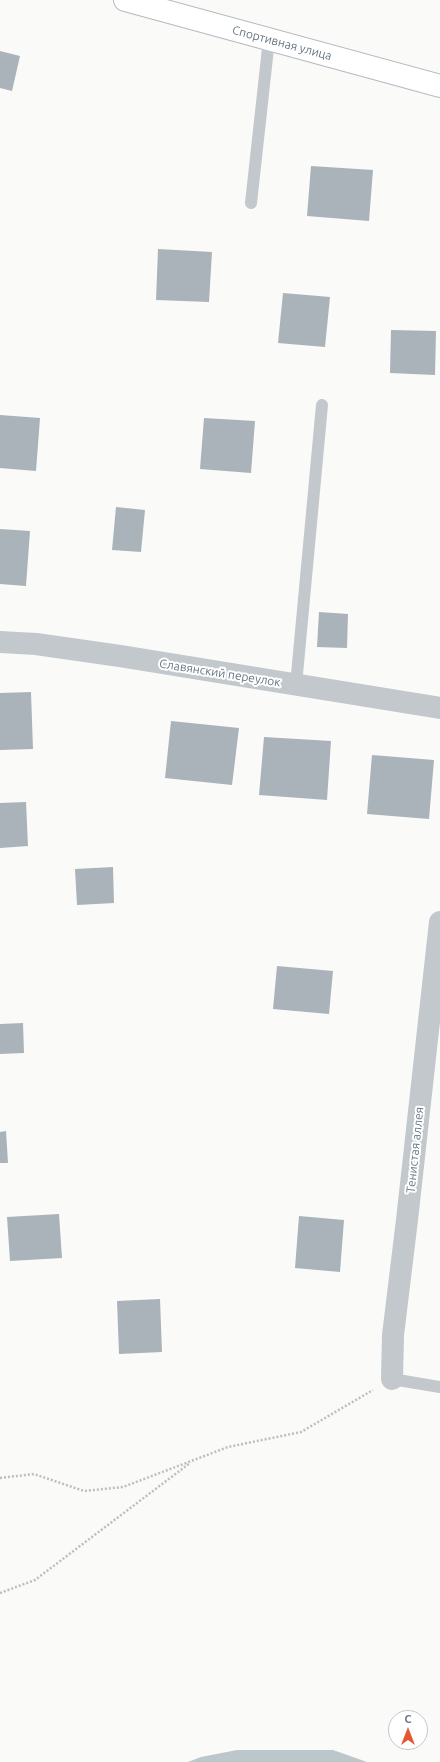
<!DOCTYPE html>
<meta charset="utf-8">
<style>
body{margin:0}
#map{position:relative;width:440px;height:1762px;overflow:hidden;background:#fafaf8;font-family:Ubuntu,sans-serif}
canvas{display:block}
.north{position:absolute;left:388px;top:1710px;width:40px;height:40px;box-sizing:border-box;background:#fff;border:1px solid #c1c8cd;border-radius:50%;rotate:0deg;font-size:11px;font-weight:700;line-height:16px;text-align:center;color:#657683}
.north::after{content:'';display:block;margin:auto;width:14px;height:18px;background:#e4572e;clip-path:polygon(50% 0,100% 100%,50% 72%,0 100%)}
</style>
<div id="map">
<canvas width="440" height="1762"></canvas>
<div class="north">С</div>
</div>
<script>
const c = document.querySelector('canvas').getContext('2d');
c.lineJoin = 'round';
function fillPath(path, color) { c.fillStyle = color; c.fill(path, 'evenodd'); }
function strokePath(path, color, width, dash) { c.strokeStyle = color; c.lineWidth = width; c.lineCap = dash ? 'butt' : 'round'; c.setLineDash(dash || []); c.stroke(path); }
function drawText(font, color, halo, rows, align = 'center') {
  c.font = font + ' Ubuntu,sans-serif'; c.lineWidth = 4; c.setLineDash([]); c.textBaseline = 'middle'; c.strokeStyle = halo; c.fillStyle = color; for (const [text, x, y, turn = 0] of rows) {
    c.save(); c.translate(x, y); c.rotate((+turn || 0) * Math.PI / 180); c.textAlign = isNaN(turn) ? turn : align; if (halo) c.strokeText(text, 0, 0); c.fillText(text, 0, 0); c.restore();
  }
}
fillPath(new Path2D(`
 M 237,1750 L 333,1750 L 367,1762 L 188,1762 L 201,1757 Z`), '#bbc7cb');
fillPath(new Path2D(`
 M 0,51 L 20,56 L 12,91 L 0,88 Z
 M 311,166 L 373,170 L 369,221 L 307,216 Z
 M 158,249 L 212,252 L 209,302 L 156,300 Z
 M 283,293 L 330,297 L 325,347 L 278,343 Z
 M 391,330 L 436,331 L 435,375 L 390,373 Z
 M 0,415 L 40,418 L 36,471 L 0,468 Z
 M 204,418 L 255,421 L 251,473 L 200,469 Z
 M 116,507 L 145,510 L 141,552 L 112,550 Z
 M 0,529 L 30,531 L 26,586 L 0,584 Z
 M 319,612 L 348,614 L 347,648 L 317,647 Z
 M 31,692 L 33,749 L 0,750 L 0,693 Z
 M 171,721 L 239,728 L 232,785 L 165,778 Z
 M 264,737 L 331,741 L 327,800 L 259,795 Z
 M 372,755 L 434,760 L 429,819 L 367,814 Z
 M 26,802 L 28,846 L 0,848 L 0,803 Z
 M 113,867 L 114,903 L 77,905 L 75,869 Z
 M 277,966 L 333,971 L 329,1014 L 273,1009 Z
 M 23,1023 L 24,1053 L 0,1054 L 0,1024 Z
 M 6,1131 L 8,1163 L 0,1163 L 0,1132 Z
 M 59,1214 L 62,1258 L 10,1261 L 7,1217 Z
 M 299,1216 L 344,1220 L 340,1272 L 295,1268 Z
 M 160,1299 L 162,1352 L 119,1354 L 117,1301 Z`), '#aab3b9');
const secondary = new Path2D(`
 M 125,0 L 440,86`);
strokePath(secondary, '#b3babf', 24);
strokePath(new Path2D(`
 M 0,1478 L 34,1474 L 84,1491 L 123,1487 L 228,1447 L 301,1432 L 373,1390
 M 0,1593 L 35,1580 L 190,1463`), '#bbbfc2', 2.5, [2, 2]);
strokePath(new Path2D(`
 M 251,203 L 269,39
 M 296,685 L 322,405
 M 392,1379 L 440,1387`), '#c3c8cc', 12);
strokePath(new Path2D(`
 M 0,642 L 36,644 L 120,656 L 440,708
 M 392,1379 L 393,1335 L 407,1220 L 440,922`), '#c3c8cc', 22);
strokePath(secondary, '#fff', 22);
drawText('12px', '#657683', '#fff', [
 ["Спортивная улица",282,43,15],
 ["Славянский переулок",220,673,9],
 ["Тенистая аллея",415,1150,-84]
]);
</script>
